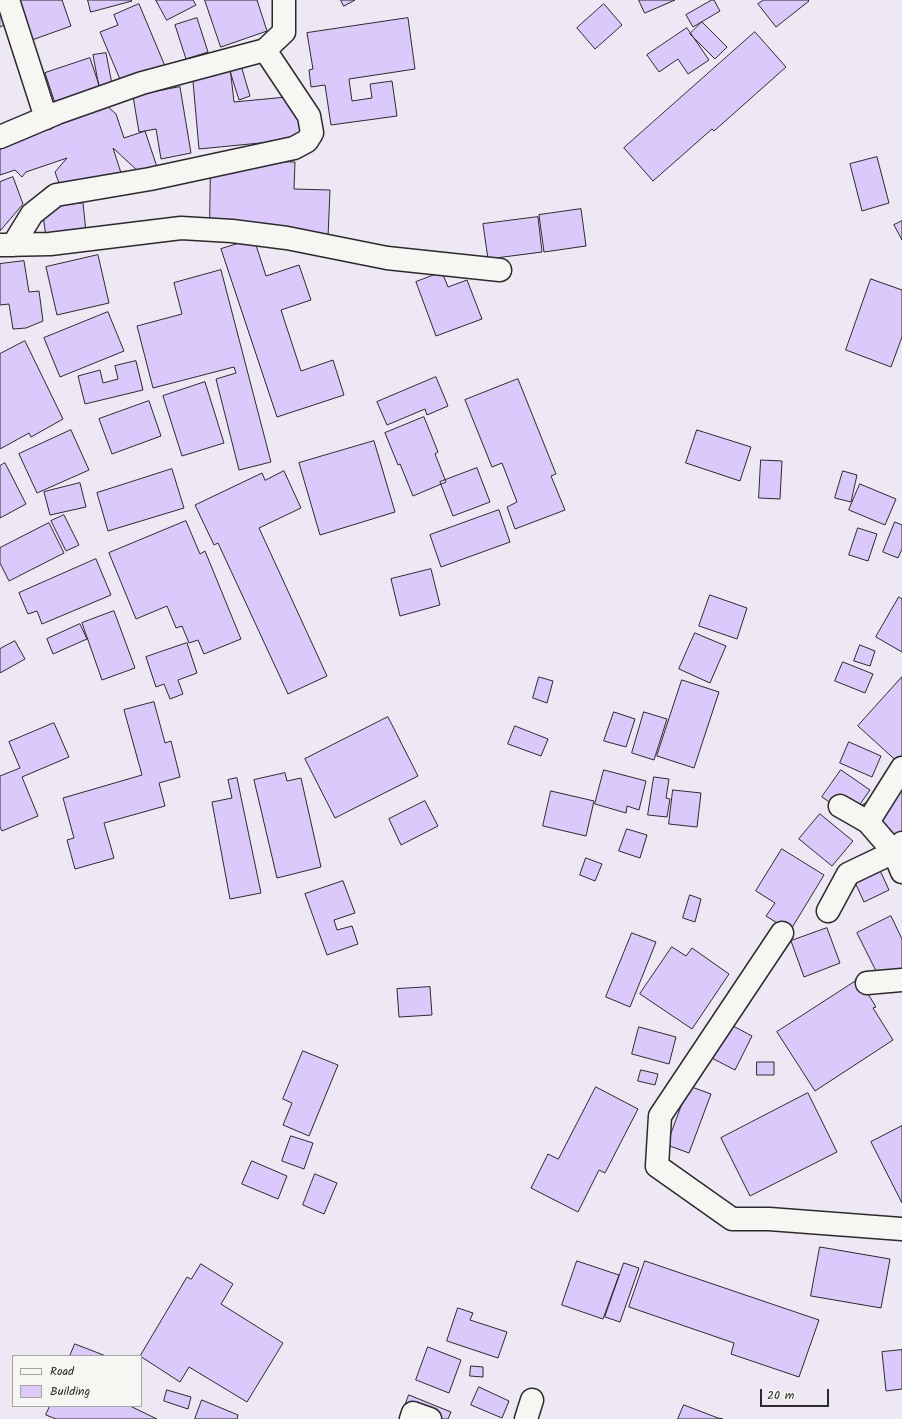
<!DOCTYPE html>
<style>
body{margin:0}
#map{position:relative;width:902px;height:1419px;overflow:hidden;background:#eee8f5;font-family:Kalam,sans-serif}
canvas{display:block}
.legend{position:absolute;left:12px;top:1355px;width:130px;height:52px;box-sizing:border-box;background:#f6f6f2;border:1px solid #a5a5a2;margin:0;padding:5px 7px;list-style:none;font-size:12px;color:#2b2b2b}
.legend li{display:flex;align-items:center;gap:8px;height:20px}
.legend b{width:20px;border:1px solid #a5a5a2}
.scale{position:absolute;left:760px;top:1389px;width:69px;height:18px;box-sizing:border-box;border:2px solid #2b2b2b;border-top:0;padding-left:5px;font-size:12px;line-height:14px;white-space:nowrap;color:#2b2b2b;-webkit-text-stroke:3px #f6f6f2;paint-order:stroke}
</style>
<div id="map">
<canvas width="902" height="1419"></canvas>
<ul class="legend">
<li><b style="height:5px;background:#f6f6f2"></b>Road</li>
<li><b style="height:11px;background:#dbc9fb"></b>Building</li>
</ul>
<div class="scale">20 m</div>
</div>
<script>
const c = document.querySelector('canvas').getContext('2d');
c.lineJoin = 'round';
function fillPath(path, color) { c.fillStyle = color; c.fill(path, 'evenodd'); }
function strokePath(path, color, width, dash) { c.strokeStyle = color; c.lineWidth = width; c.lineCap = dash ? 'butt' : 'round'; c.setLineDash(dash || []); c.stroke(path); }
const building = new Path2D(`
 M 18,0 L 62,0 L 71,26 L 32,40 Z
 M 88,0 L 131,0 L 132,1 L 91,12 Z
 M 156,0 L 193,0 L 196,5 L 167,20 Z
 M 205,0 L 257,0 L 267,31 L 221,47 Z
 M 341,0 L 355,0 L 344,6 Z
 M 639,0 L 675,0 L 645,13 Z
 M 712,0 L 714,0 L 720,11 L 693,27 L 686,15 Z
 M 764,0 L 808,0 L 809,1 L 776,27 L 758,4 Z
 M 139,4 L 165,66 L 122,84 L 100,32 L 118,25 L 114,15 Z
 M 604,4 L 622,25 L 595,49 L 577,28 Z
 M 0,6 L 8,23 L 0,27 Z
 M 197,18 L 208,52 L 186,59 L 175,25 Z
 M 408,18 L 415,69 L 349,79 L 352,101 L 372,98 L 370,84 L 392,81 L 397,116 L 331,125 L 325,85 L 311,87 L 309,70 L 313,69 L 307,33 Z
 M 702,22 L 727,47 L 715,59 L 690,34 Z
 M 687,28 L 709,60 L 688,74 L 678,59 L 659,72 L 647,55 Z
 M 755,32 L 786,67 L 714,131 L 712,129 L 653,181 L 624,148 Z
 M 106,53 L 112,84 L 99,87 L 93,55 Z
 M 90,58 L 100,88 L 55,103 L 45,73 Z
 M 240,62 L 250,96 L 239,100 L 228,65 Z
 M 230,67 L 234,102 L 297,96 L 301,139 L 199,149 L 192,70 Z
 M 180,87 L 191,153 L 161,159 L 156,129 L 139,132 L 133,96 Z
 M 105,104 L 116,114 L 124,138 L 145,131 L 157,167 L 140,173 L 113,148 L 122,176 L 64,197 L 55,172 L 67,158 L 26,172 L 22,177 L 15,170 L 0,175 L 0,141 Z
 M 877,157 L 889,203 L 862,211 L 850,164 Z
 M 211,160 L 295,162 L 294,189 L 330,190 L 328,237 L 210,222 Z
 M 13,177 L 23,204 L 0,231 L 0,182 Z
 M 83,203 L 86,232 L 46,237 L 42,208 Z
 M 581,209 L 586,246 L 544,252 L 539,215 Z
 M 538,217 L 542,252 L 488,259 L 483,224 Z
 M 902,221 L 902,240 L 894,225 Z
 M 254,239 L 266,276 L 299,265 L 311,300 L 281,310 L 301,371 L 333,360 L 344,395 L 277,417 L 221,249 Z
 M 98,255 L 109,303 L 57,315 L 46,267 Z
 M 24,261 L 29,292 L 39,291 L 43,321 L 26,328 L 13,329 L 9,304 L 0,305 L 0,264 Z
 M 221,270 L 271,462 L 239,470 L 216,379 L 236,373 L 234,367 L 153,388 L 137,326 L 182,314 L 174,283 Z
 M 442,272 L 448,287 L 467,280 L 482,319 L 436,336 L 416,282 Z
 M 871,279 L 902,290 L 902,337 L 891,367 L 846,350 Z
 M 108,312 L 124,351 L 60,377 L 44,338 Z
 M 25,341 L 63,419 L 31,437 L 29,433 L 0,449 L 0,354 Z
 M 136,361 L 143,390 L 85,404 L 78,376 L 100,370 L 103,383 L 118,379 L 115,366 Z
 M 436,377 L 448,406 L 427,415 L 425,409 L 387,425 L 377,402 Z
 M 518,379 L 556,474 L 551,476 L 565,510 L 515,529 L 507,507 L 517,502 L 502,463 L 492,467 L 465,400 Z
 M 205,382 L 224,443 L 182,456 L 163,396 Z
 M 149,401 L 161,436 L 112,454 L 99,419 Z
 M 424,417 L 438,452 L 435,454 L 446,482 L 413,496 L 400,464 L 398,465 L 385,433 Z
 M 71,430 L 89,470 L 37,493 L 19,454 Z
 M 697,430 L 751,447 L 740,481 L 686,463 Z
 M 374,441 L 395,512 L 320,535 L 299,463 Z
 M 761,460 L 782,461 L 780,499 L 759,498 Z
 M 5,463 L 26,504 L 0,518 L 0,466 Z
 M 477,468 L 490,502 L 453,516 L 440,482 Z
 M 172,469 L 184,508 L 108,531 L 97,493 Z
 M 284,471 L 301,508 L 259,528 L 327,676 L 288,694 L 218,543 L 214,545 L 195,505 L 262,473 L 265,480 Z
 M 843,471 L 857,475 L 851,502 L 835,498 Z
 M 80,483 L 86,507 L 50,515 L 44,492 Z
 M 860,484 L 896,499 L 885,525 L 849,510 Z
 M 499,510 L 510,542 L 441,567 L 430,535 Z
 M 64,515 L 79,545 L 66,551 L 51,521 Z
 M 186,521 L 200,554 L 205,551 L 241,639 L 204,654 L 198,640 L 189,643 L 182,626 L 176,628 L 167,606 L 136,619 L 109,553 Z
 M 895,522 L 902,525 L 902,549 L 898,558 L 883,552 Z
 M 49,523 L 64,553 L 9,581 L 0,563 L 0,548 Z
 M 858,528 L 877,534 L 868,561 L 849,555 Z
 M 96,559 L 111,595 L 42,624 L 37,611 L 28,614 L 19,593 Z
 M 431,569 L 440,605 L 400,616 L 391,579 Z
 M 710,595 L 747,608 L 737,639 L 699,626 Z
 M 899,597 L 902,599 L 902,652 L 876,637 Z
 M 114,611 L 135,668 L 102,680 L 82,623 Z
 M 80,624 L 87,639 L 53,654 L 47,639 Z
 M 695,633 L 726,646 L 710,683 L 679,669 Z
 M 15,641 L 25,659 L 0,673 L 0,649 Z
 M 187,643 L 197,673 L 178,680 L 183,694 L 170,699 L 164,684 L 156,687 L 146,657 Z
 M 860,645 L 875,651 L 870,666 L 854,661 Z
 M 843,662 L 873,674 L 865,693 L 835,681 Z
 M 539,677 L 553,681 L 547,703 L 533,698 Z
 M 902,677 L 902,766 L 858,726 Z
 M 682,680 L 719,692 L 694,768 L 657,756 Z
 M 154,702 L 165,743 L 171,741 L 180,777 L 159,783 L 165,806 L 104,823 L 114,858 L 75,869 L 67,840 L 74,838 L 63,798 L 142,775 L 124,710 Z
 M 614,712 L 635,719 L 626,747 L 604,741 Z
 M 644,712 L 667,719 L 654,760 L 632,753 Z
 M 388,717 L 418,776 L 335,818 L 305,759 Z
 M 54,723 L 69,757 L 22,777 L 38,816 L 2,831 L 0,827 L 0,776 L 20,768 L 9,742 Z
 M 515,726 L 548,739 L 541,756 L 508,744 Z
 M 849,742 L 881,756 L 872,777 L 840,763 Z
 M 604,770 L 646,781 L 639,810 L 627,806 L 626,813 L 595,804 Z
 M 841,770 L 870,790 L 851,817 L 822,797 Z
 M 285,773 L 287,781 L 301,778 L 321,867 L 277,878 L 254,780 Z
 M 654,777 L 669,779 L 666,798 L 670,799 L 667,817 L 648,815 Z
 M 237,778 L 261,893 L 230,899 L 212,802 L 232,798 L 228,780 Z
 M 902,787 L 902,834 L 876,846 L 858,807 Z
 M 673,790 L 701,793 L 697,827 L 669,824 Z
 M 551,791 L 594,801 L 586,836 L 543,826 Z
 M 425,801 L 438,826 L 401,845 L 389,819 Z
 M 820,814 L 853,841 L 832,866 L 799,839 Z
 M 627,829 L 647,835 L 640,858 L 619,851 Z
 M 782,849 L 824,875 L 790,931 L 766,916 L 775,903 L 756,891 Z
 M 586,858 L 602,864 L 595,881 L 580,875 Z
 M 878,866 L 889,890 L 864,902 L 853,878 Z
 M 343,881 L 355,913 L 334,920 L 337,930 L 352,926 L 358,944 L 327,955 L 305,894 Z
 M 690,895 L 701,899 L 695,922 L 683,918 Z
 M 891,916 L 902,939 L 902,970 L 881,981 L 857,933 Z
 M 827,928 L 840,963 L 804,977 L 791,941 Z
 M 632,933 L 656,942 L 630,1007 L 606,997 Z
 M 672,947 L 686,956 L 692,948 L 729,974 L 692,1029 L 640,994 Z
 M 859,979 L 876,1007 L 873,1008 L 893,1040 L 815,1091 L 777,1032 Z
 M 430,987 L 432,1015 L 399,1017 L 397,989 Z
 M 720,1019 L 752,1036 L 735,1070 L 702,1053 Z
 M 639,1027 L 676,1037 L 669,1064 L 632,1054 Z
 M 303,1051 L 338,1065 L 309,1136 L 283,1125 L 292,1103 L 283,1099 Z
 M 757,1062 L 774,1062 L 774,1075 L 757,1075 Z
 M 641,1070 L 658,1074 L 655,1085 L 638,1081 Z
 M 689,1086 L 711,1094 L 689,1153 L 667,1145 Z
 M 596,1087 L 638,1109 L 605,1173 L 599,1170 L 578,1212 L 531,1188 L 548,1154 L 558,1159 Z
 M 808,1093 L 837,1152 L 750,1196 L 721,1138 Z
 M 902,1126 L 902,1203 L 871,1142 Z
 M 291,1136 L 313,1143 L 304,1169 L 282,1161 Z
 M 252,1161 L 287,1176 L 278,1199 L 242,1184 Z
 M 315,1174 L 337,1183 L 324,1214 L 303,1205 Z
 M 820,1247 L 890,1259 L 881,1308 L 811,1296 Z
 M 577,1261 L 619,1275 L 603,1319 L 562,1305 Z
 M 645,1261 L 819,1320 L 799,1377 L 731,1354 L 734,1343 L 629,1307 Z
 M 624,1263 L 639,1268 L 620,1322 L 605,1317 Z
 M 201,1264 L 233,1284 L 221,1304 L 283,1343 L 247,1402 L 189,1367 L 180,1382 L 140,1356 L 187,1277 L 191,1279 Z
 M 458,1308 L 473,1313 L 470,1320 L 507,1332 L 498,1358 L 447,1341 Z
 M 75,1344 L 106,1356 L 70,1356 Z
 M 428,1347 L 461,1360 L 449,1393 L 416,1380 Z
 M 902,1350 L 902,1389 L 886,1391 L 882,1352 Z
 M 471,1366 L 483,1367 L 483,1377 L 470,1376 Z
 M 479,1387 L 509,1401 L 502,1418 L 471,1405 Z
 M 167,1390 L 191,1397 L 188,1409 L 164,1401 Z
 M 409,1395 L 451,1412 L 448,1419 L 400,1419 Z
 M 202,1400 L 238,1415 L 237,1419 L 195,1419 Z
 M 684,1405 L 718,1418 L 723,1419 L 678,1419 Z
 M 50,1406 L 130,1406 L 157,1419 L 56,1419 L 46,1415 Z`);
fillPath(building, '#dbc9fb');
strokePath(building, '#2b2b2b', 1);
const minor = new Path2D(`
 M 8,0 L 46,118
 M 0,137 L 57,113 L 142,83 L 265,50 L 284,32 L 284,0
 M 0,245 L 50,244 L 181,228 L 232,231 L 287,238 L 387,258 L 500,270
 M 13,245 L 32,214 L 56,195 L 150,179 L 294,148 L 307,141 L 312,133 L 309,116 L 265,50
 M 840,806 L 868,822 L 894,852 L 902,872
 M 868,822 L 902,768
 M 828,911 L 848,874 L 894,852 L 902,843
 M 782,933 L 660,1116 L 657,1166 L 732,1219 L 769,1219 L 902,1229
 M 867,983 L 902,980
 M 411,1419 L 413,1413 L 430,1419
 M 526,1419 L 532,1400`);
strokePath(minor, '#2b2b2b', 25);
strokePath(minor, '#f6f6f2', 22);
</script>
